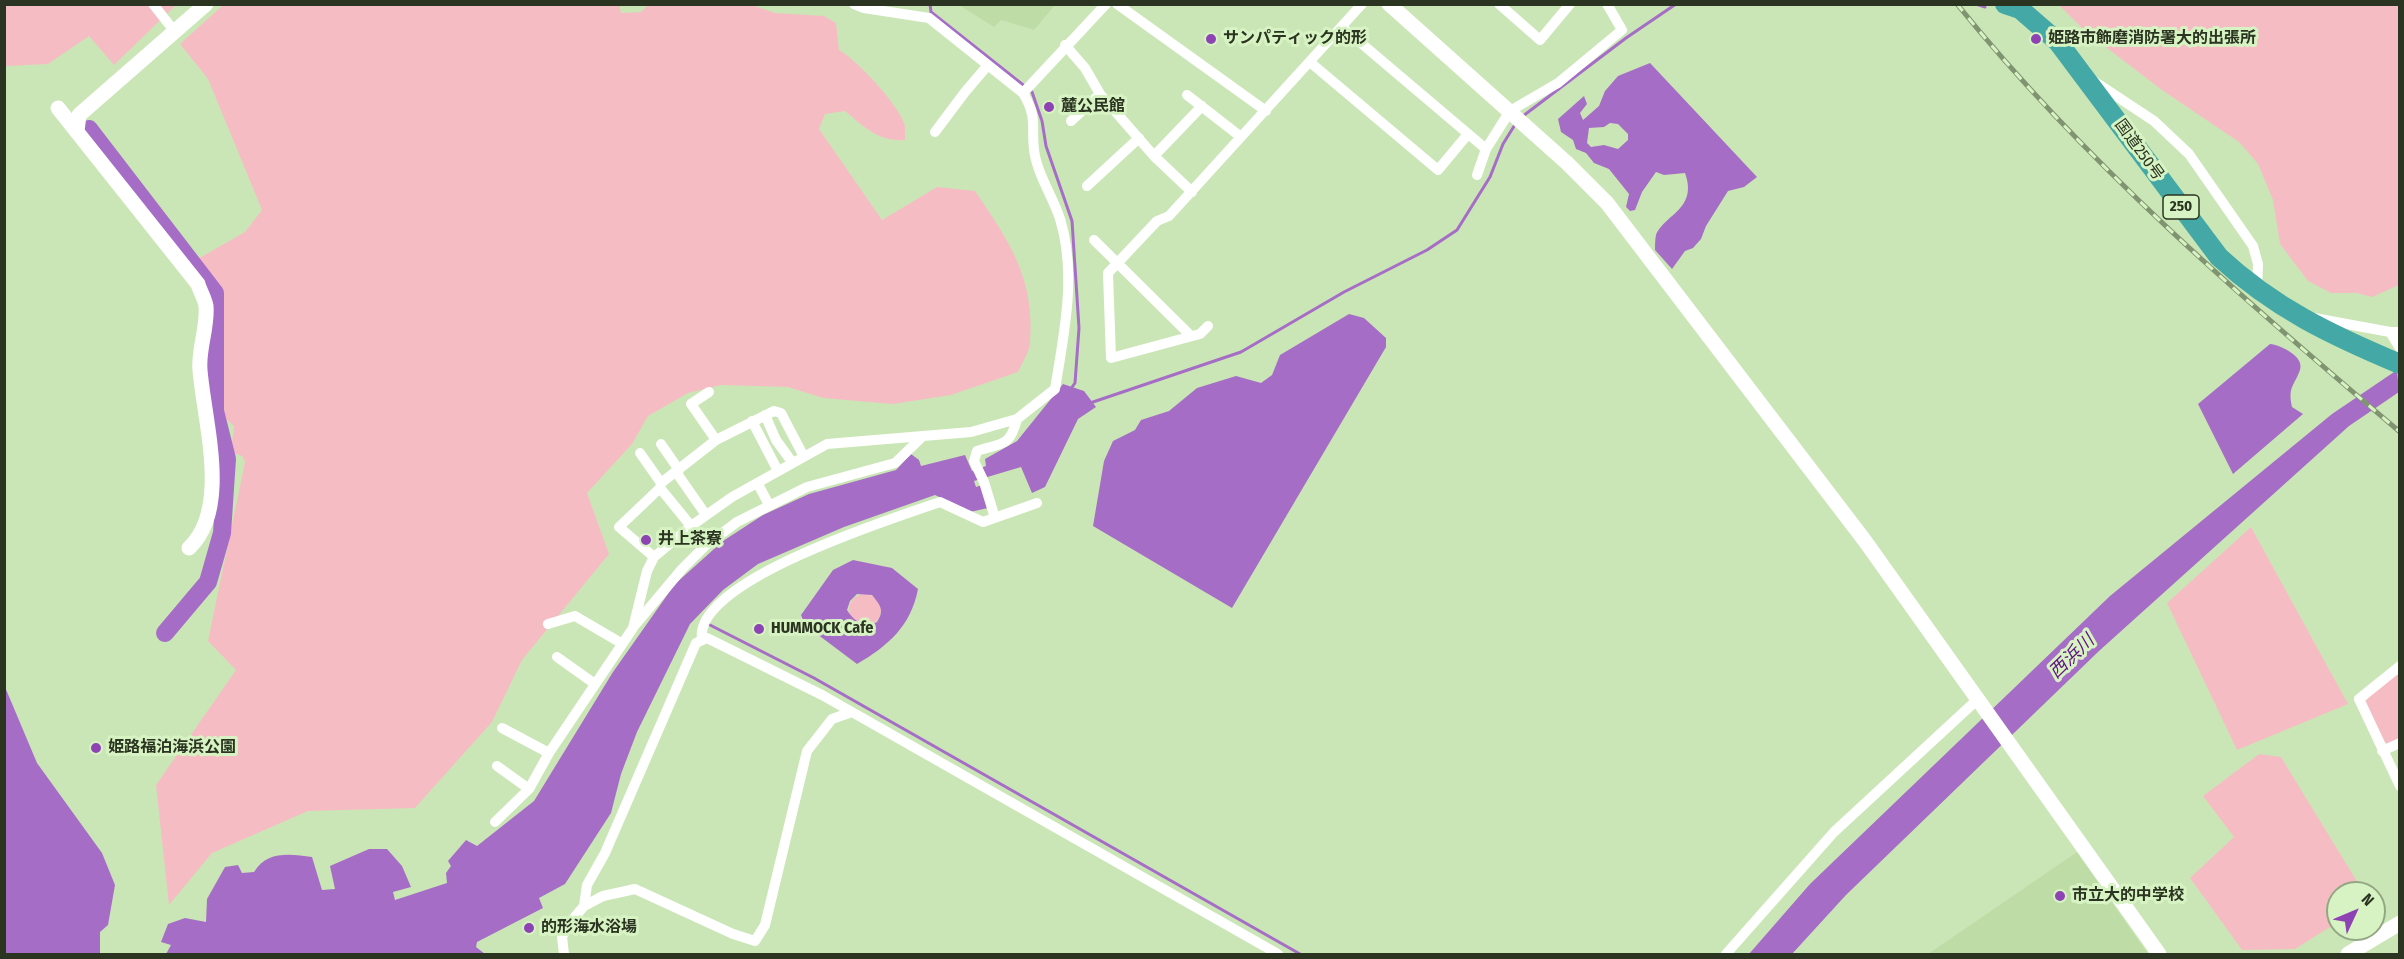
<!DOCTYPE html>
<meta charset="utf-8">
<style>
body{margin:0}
#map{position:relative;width:2404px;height:959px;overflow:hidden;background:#cbe6b6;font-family:"Fira Sans Condensed",sans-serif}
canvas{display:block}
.frame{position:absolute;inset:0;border:6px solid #2a3421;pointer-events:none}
.north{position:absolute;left:2326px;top:881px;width:60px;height:60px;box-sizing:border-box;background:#d8f3c3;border:2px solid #92a782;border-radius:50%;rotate:46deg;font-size:16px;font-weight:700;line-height:24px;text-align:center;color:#2a3421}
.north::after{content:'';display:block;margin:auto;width:21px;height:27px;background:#8e43b5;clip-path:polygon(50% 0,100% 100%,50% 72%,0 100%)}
</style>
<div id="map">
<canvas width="2404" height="959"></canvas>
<div class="frame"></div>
<div class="north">N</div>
</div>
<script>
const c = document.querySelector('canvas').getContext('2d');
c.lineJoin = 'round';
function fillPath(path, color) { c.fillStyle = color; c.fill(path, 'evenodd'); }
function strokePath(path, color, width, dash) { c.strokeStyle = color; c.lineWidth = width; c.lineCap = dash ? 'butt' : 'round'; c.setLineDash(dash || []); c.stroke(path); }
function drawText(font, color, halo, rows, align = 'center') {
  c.font = font + ' "Fira Sans Condensed","Noto Sans JP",sans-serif'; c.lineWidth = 6; c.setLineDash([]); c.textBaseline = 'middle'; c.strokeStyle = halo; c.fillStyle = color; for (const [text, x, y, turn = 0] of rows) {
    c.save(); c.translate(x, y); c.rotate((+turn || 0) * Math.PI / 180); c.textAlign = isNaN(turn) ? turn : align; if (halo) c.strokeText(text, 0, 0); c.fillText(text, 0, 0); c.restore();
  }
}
fillPath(new Path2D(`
 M 959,5 L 1055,5 L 1034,30 L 1001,20 L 994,27 Z
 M 2077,852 L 2148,954 L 1928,954 Z`), '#bedda6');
fillPath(new Path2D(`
 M 224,4 L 619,4 L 621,13 L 641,12 L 648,5 L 749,4 L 775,13 L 824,16 L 836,23 L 839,50 C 856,59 901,107 905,126 C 905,130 905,136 905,140 C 879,142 864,127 845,111 L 825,114 L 819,129 L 882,220 L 937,187 L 975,191 C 1009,241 1035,278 1030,342 C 1030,351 1022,363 1018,372 L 951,395 L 893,404 L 823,398 L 788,387 L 721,385 L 688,393 L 648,416 L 632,444 L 587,493 L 609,554 L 522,660 L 492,722 L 415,808 L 308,811 L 212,853 L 169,905 L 156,785 L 236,670 L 208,641 L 245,462 L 242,456 L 231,452 L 234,426 C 213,411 216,381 220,358 L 217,355 L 218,338 L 223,335 C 222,326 224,316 224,306 C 224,290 205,272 196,260 L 245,232 L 262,210 L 208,79 L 180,44 Z
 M 4,5 L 176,5 L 114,65 L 89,36 L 48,64 L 7,66 L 4,65 Z
 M 2059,5 L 2399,5 L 2399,285 L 2372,297 L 2357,293 L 2331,293 L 2308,281 L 2280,244 L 2273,200 L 2258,164 L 2239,142 L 2162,90 L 2086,32 Z
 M 2251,527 L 2348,704 L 2237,750 L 2167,603 Z
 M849 610a16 16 0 1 1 32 0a16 16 0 1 1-32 0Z
 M 2399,671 L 2399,739 L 2390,744 L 2384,742 L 2365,703 L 2368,697 Z
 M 2259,754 L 2281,757 L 2364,893 L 2338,893 L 2338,922 L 2295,949 L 2242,950 L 2190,878 L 2234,837 L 2203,796 Z`), '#f5bdc3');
fillPath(new Path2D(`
 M 1650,63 L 1757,177 L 1744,187 L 1728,191 L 1706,226 L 1701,239 L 1693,248 L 1685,251 L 1672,269 L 1655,250 C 1655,246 1655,239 1656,235 C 1665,214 1698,209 1685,173 L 1664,175 L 1656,172 L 1642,192 L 1635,210 L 1630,211 L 1626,207 L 1629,194 L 1609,169 L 1594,163 L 1586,153 L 1576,149 L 1573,140 L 1561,132 L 1558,119 L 1584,96 L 1587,104 L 1580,113 L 1583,120 L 1599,106 L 1605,91 L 1618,76 ZM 1610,123 L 1618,124 L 1628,134 L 1628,140 L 1618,149 L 1604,145 L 1591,147 L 1587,143 L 1589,128 L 1604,127 Z
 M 1349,314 L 1364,318 L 1386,338 L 1386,347 L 1232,608 L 1093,526 L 1104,461 L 1113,441 L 1135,430 L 1141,420 L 1169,411 L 1197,388 L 1236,376 L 1261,383 L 1272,375 L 1280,355 Z
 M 2270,344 C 2280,345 2305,356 2300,370 C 2293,388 2288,387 2292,407 L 2303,414 L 2233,474 L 2198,404 Z
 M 2397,370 L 2399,392 L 2349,426 L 2099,651 L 1846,895 L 1792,954 L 1749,954 L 1810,884 L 2110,596 L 2332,414 Z
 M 1063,384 L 1084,391 L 1096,407 L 1078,419 L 1045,487 L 1032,493 L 1021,467 L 974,481 L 976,487 L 982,485 L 988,508 L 970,512 L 935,495 L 844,527 L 758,564 L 723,590 L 690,624 L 637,732 L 621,774 L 611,813 L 565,884 L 539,898 L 543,908 L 477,942 L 476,947 L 485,954 L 166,954 L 171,945 L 161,942 L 168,924 L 185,918 L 206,922 L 207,899 L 225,867 L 238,865 L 242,873 L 254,872 C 267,850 291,854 312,857 L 322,890 L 335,889 L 330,866 L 369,849 L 387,849 L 402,866 L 411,887 L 393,892 L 395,900 L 447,883 L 446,873 L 451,866 L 448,861 L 466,840 L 477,846 L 534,801 L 613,672 L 675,584 L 723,541 L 763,515 L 809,494 L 896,470 L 911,454 L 919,460 L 921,466 L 965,455 L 972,471 L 986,466 L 985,459 L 1017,441 Z
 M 853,560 L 892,568 L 918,589 C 911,626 888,646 857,664 L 805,625 L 801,615 L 833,570 ZM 857,594 L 872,595 C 880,605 885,610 877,622 C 864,629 854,621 847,610 L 850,601 Z
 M 5,687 L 37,763 L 102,853 L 115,885 L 108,925 L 100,932 L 100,954 L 5,954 Z`), '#a66dc7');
strokePath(new Path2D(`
 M 930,4 L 931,12 L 1032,92 L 1042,121 L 1046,146 L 1072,221 L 1079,328 L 1075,383 L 1070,390
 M 1976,4 L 1985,7
 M 1523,116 L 1626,38 L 1676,4
 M 1090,403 L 1241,352 L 1344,292 L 1427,250 L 1457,230 L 1490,177 L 1503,144 L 1516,123
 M 710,625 L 814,678 L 1300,954`), '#a66dc7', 3);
strokePath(new Path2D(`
 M 89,129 L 215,293 L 215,411 L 227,459 L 222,533 L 208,582 L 165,633`), '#a66dc7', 18);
strokePath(new Path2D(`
 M 153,4 L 175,32
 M 1117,4 L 1266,111
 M 1499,4 L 1540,40 L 1570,4
 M 1342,27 L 1486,149
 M 1065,45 L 1085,68 L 1100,94 L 1154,156
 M 1311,63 L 1438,170 L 1468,134
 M 2092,80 L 2154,121 L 2189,154 L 2253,246 L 2258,264 L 2257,289
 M 1023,93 L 1106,4
 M 1187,95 L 1241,137
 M 1071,121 L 1100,94
 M 935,132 L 965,92 L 988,65
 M 1477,175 L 1486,149 L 1510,111 L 1558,83 L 1622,30 L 1607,4
 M 1087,186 L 1139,138
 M 1192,192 L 1154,156 L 1202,106
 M 1094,240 L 1191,336
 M 2314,318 L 2390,332 L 2400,332
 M 1208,326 L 1200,334 L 1111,358 L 1108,273 L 1157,221 L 1169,216 L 1362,4
 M 2390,332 L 2400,348
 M 709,392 L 691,404 L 716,440
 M 765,415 L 776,440 L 792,462
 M 752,421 L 778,471
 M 661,444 L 679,470
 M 640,453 L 661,483
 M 676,472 L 706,515
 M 758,484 L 769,505
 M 660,488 L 691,526
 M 995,518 L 984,482 L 974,461 L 977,451 C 1002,443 1010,447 1017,419
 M 689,527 L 705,546
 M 654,557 L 619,527 L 660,488 L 661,483 L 716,440 L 774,411 L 781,413 L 803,455
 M 548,624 L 575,616 L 621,643
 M 635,625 L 682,569 L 705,546 L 737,522 L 807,487 L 895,463 L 923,436
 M 702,639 C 693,581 894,518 940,502 L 983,522 L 1037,503
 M 557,657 L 595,684
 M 2400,666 L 2359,699 L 2400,786
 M 502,728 L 549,753
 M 2382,751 L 2400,743
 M 497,766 L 529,789
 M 495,822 L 529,789 L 549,753 L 633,628 L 647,571 L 654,557 L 691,526 L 732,497 L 827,444 L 971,432 L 1017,419 L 1055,389 C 1064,334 1077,274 1060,219 C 1053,197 1037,174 1034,150 C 1031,125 1038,118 1023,93 L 929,18 L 864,8 L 854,4
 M 584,906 L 587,885 L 605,853 L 696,643 L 707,638 L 822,695 L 1278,954
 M 564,954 L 562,937 L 569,924 L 584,906 L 603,896 L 635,889 L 733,934 L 755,941 L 765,925 L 807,751 L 832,719 L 852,712
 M 1726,954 L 1834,832 L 1979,698`), '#fff', 10);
strokePath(new Path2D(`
 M 1389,4 L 1567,163 L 1607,203 L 1865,541 L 2159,954
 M 58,108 L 198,284 C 200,291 205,299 206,306 C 208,327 198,349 200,370 C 204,421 231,509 189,548
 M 77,131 L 79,115 L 206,4
 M 2348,954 L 2400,923`), '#fff', 15);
strokePath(new Path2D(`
 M 2005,4 L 2020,9 L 2058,42 L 2219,257 C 2274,308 2331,335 2400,364`), '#44a9a6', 20);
const rail = new Path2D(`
 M 1957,4 C 2087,165 2243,299 2400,432`);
strokePath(rail, '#809471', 5);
strokePath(rail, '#d8f3c3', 3, [9]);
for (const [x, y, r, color] of [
 [1211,39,6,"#8e43b5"],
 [2036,39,6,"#8e43b5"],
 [1049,107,6,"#8e43b5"],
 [646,540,6,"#8e43b5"],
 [759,629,6,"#8e43b5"],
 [96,748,6,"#8e43b5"],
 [2060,896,6,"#8e43b5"],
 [529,928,6,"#8e43b5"]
]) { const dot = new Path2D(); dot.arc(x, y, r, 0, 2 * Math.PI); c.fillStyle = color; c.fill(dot); strokePath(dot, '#d8f3c3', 2); }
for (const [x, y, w] of [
 [2181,207,36]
]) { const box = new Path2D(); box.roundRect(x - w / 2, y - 12, w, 24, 4.5); c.fillStyle = '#d8f3c3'; c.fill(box); strokePath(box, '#2a3421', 1.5); }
drawText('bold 15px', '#2a3421', null, [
 ["250",2181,207]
]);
drawText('bold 16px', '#2a3421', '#d8f3c3', [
 ["サンパティック的形",1223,39],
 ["姫路市飾磨消防署大的出張所",2048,39],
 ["麓公民館",1061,107],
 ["井上茶寮",658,540],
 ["HUMMOCK Cafe",771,629],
 ["姫路福泊海浜公園",108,748],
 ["市立大的中学校",2072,896],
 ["的形海水浴場",541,928]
], 'left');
drawText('16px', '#2a3421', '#d8f3c3', [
 ["国道250号",2139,150,54]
]);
drawText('italic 18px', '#5f1182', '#d8f3c3', [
 ["西浜川",2072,657,-44]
]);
</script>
